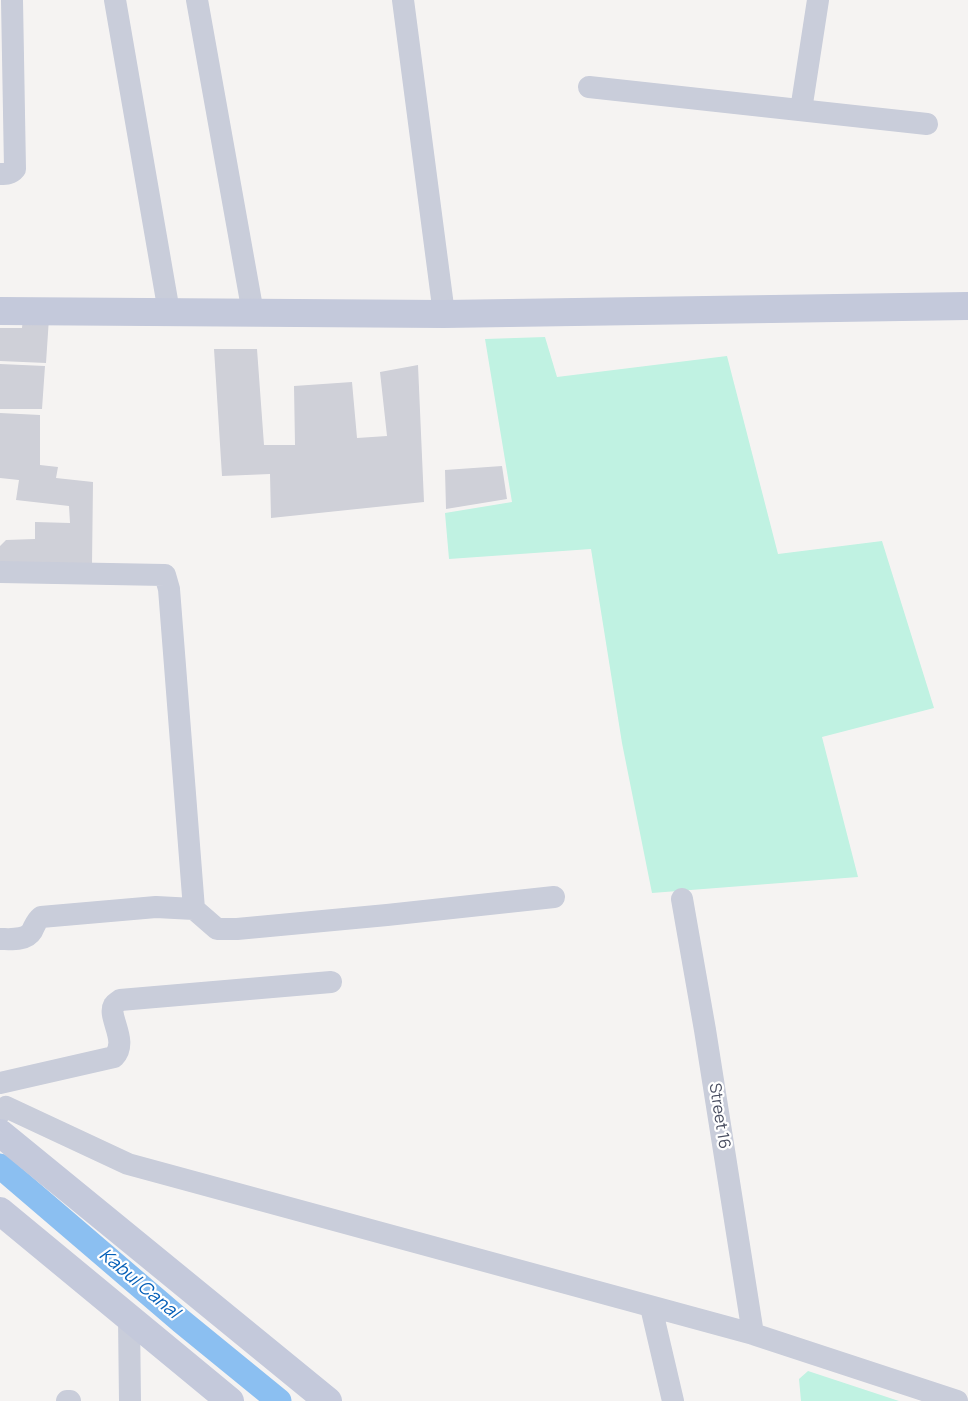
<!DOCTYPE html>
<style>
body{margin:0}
canvas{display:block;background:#f5f3f2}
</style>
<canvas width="968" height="1401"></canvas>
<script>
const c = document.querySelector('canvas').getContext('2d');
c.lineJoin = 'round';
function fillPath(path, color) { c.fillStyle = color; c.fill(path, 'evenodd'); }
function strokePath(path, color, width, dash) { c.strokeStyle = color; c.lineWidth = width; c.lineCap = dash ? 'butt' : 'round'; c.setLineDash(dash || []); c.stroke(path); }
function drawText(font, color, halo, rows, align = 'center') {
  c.font = font + ' Manrope,sans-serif'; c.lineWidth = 4.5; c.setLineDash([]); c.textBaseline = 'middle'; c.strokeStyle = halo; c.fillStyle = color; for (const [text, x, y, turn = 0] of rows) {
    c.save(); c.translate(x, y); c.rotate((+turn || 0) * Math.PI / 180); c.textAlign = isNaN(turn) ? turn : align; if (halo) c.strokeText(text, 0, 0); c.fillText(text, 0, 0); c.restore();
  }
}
fillPath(new Path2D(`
 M 545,337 L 557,377 L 727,356 L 778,554 L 882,541 L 934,708 L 822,737 L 858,877 L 652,893 L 622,743 L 591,549 L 449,559 L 445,513 L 512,502 L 485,339 Z
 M 808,1371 L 899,1401 L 801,1401 L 799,1379 Z`), '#c0f2e2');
strokePath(new Path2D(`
 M 0,1166 L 181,1321 L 279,1401`), '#8bbff1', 25);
fillPath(new Path2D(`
 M 23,317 L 49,318 L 46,363 L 0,361 L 0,328 L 22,328 Z
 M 214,349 L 257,349 L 264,445 L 295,445 L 294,386 L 352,382 L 357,438 L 387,436 L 380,372 L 418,365 L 424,502 L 271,518 L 270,474 L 222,476 Z
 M 0,364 L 45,366 L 42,409 L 0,409 Z
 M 0,413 L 40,415 L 40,465 L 58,467 L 56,478 L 93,482 L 92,565 L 0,569 L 0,546 L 6,540 L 35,539 L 35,522 L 70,523 L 69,506 L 16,500 L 19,480 L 0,478 Z
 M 502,466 L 507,499 L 446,509 L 445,470 Z`), '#cfd0d8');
strokePath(new Path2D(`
 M 115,0 L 169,312
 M 197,0 L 253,313
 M 403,0 L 444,314
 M 589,87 L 927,124
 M 801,110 L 818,0
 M 0,174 C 6,174 11,174 15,169 L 12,0
 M 0,572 L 165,575 L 169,589 L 194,909
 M 682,899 L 705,1030 L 753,1334
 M 0,939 C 10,939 26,941 32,931 C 35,925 36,921 41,917 L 156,907 L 194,909 L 217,929 L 237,929 L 387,915 L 554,897
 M 0,1083 L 114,1057 C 129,1041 107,1017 114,1005 C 115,1003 118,1002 120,1000 L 331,982
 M 0,1113 L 6,1107 L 128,1164 L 753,1334 L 957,1401
 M 651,1307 L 673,1401
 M 129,1318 L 130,1401
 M 67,1401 L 70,1401`), '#c9cdda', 22);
strokePath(new Path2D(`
 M 0,311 L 444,314 L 968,306
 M 0,1133 L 328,1401
 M 0,1211 L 230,1401`), '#c4c9db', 28);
drawText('16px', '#494e61', '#fff', [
 ["Street 16",719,1116,81]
]);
drawText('italic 18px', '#055fb8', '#fff', [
 ["Kabul Canal",139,1284,40]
]);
</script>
